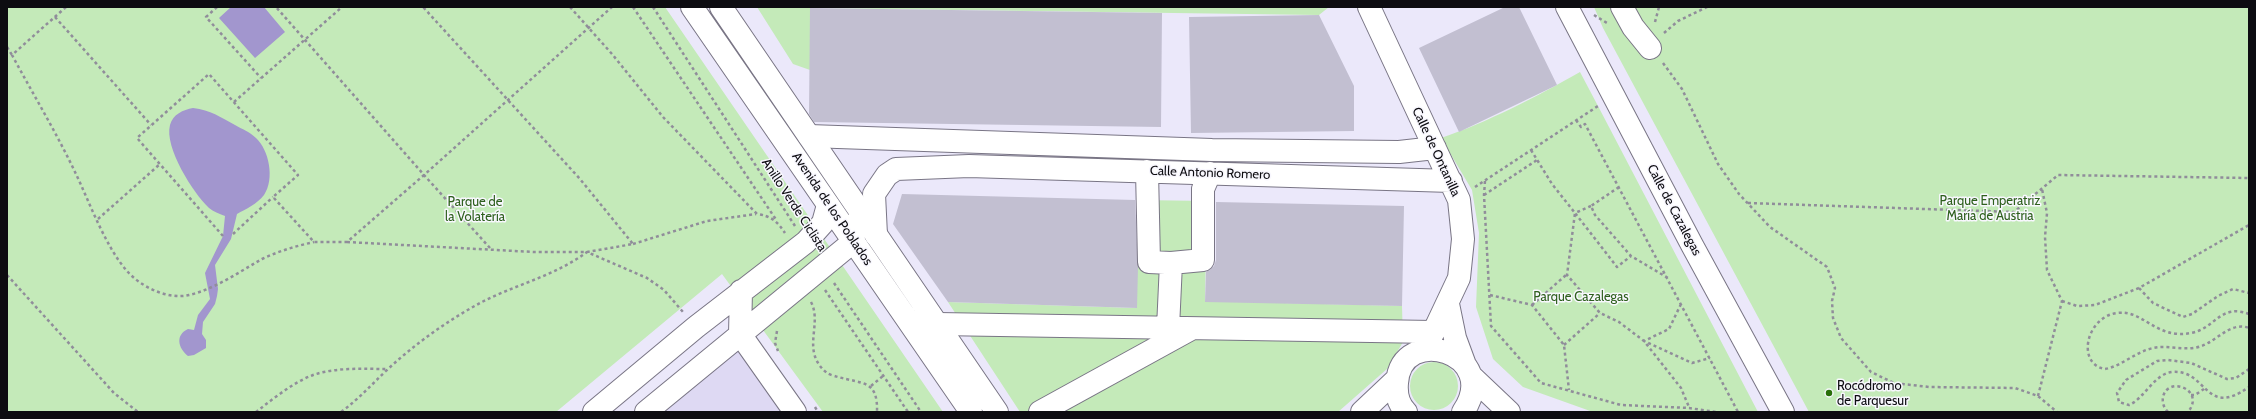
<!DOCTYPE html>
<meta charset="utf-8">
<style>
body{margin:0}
#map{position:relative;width:2256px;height:419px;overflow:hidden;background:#ebe8fa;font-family:Cabin,sans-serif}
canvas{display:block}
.frame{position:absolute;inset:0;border:8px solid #0d0c11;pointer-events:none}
</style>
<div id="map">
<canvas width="2256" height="419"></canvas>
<div class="frame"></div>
</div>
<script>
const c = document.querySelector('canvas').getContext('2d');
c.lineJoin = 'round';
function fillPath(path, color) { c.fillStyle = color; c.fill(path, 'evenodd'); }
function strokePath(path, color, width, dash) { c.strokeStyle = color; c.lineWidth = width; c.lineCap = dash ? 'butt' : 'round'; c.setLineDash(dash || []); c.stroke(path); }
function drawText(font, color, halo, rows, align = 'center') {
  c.font = font + ' Cabin,sans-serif'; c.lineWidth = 3; c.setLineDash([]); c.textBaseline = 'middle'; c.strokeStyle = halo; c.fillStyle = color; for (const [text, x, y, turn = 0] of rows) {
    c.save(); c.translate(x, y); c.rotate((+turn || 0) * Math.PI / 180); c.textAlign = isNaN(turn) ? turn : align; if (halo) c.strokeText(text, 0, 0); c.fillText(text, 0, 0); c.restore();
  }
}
fillPath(new Path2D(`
 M 740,334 L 795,412 L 646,412 Z`), '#ded9f3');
fillPath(new Path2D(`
 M 7,7 L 665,7 L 943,412 L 823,412 L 722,274 L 556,412 L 7,412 Z
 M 757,7 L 1329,7 L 1319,15 L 811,8 L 810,70 L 793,64 Z
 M 1594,7 L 2249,7 L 2249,412 L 1809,412 L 1603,28 Z
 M 1580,72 L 1598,106 L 1758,412 L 1593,412 L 1523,387 L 1493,359 L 1476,307 L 1479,233 L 1472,190 L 1441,138 C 1486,123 1538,96 1580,72 Z
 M 1139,200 L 1207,201 L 1205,301 L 1402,306 L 1403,342 L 1387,369 L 1338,412 L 1020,412 L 948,302 L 1136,308 Z
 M1410 386a24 24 0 1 1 48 0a24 24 0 1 1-48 0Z`), '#c4eab9');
fillPath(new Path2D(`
 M 231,7 L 264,7 L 285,32 L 255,58 L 219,18 Z
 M 193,108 C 211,110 220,117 235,125 C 242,129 250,132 256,138 C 269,150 275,179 264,195 C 257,204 246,209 237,214 L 231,239 L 215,265 L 218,289 L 217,296 L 215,304 L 203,322 L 202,334 L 206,340 L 206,348 L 194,355 L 188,356 C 178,348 175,335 188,329 L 194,330 L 198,315 L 210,299 L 205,273 L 223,236 L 225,216 C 220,214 214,212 209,208 C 193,193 164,147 170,125 C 173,114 183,110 193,108 Z`), '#a296ce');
fillPath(new Path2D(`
 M 1505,7 L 1519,7 L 1557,85 L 1459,132 L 1419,48 Z
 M 810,8 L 1162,13 L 1161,127 L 814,122 L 809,114 Z
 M 1319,15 L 1354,86 L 1354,131 L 1191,133 L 1189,17 Z
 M 902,194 L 1135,200 L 1138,267 L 1137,308 L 948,302 L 893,224 Z
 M 1216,202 L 1404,206 L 1402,306 L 1205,302 L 1206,272 L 1214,266 L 1216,260 Z`), '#c2bfd1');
const minor = new Path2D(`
 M 1369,7 L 1459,200 L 1463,239 L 1459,278 L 1425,350
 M 1567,7 L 1692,245 L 1783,412
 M 1622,7 L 1633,27 L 1650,48
 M 809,136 L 1212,150 L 1399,152 L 1435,148
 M 1147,171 L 1149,262 L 1171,263 L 1203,260 L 1203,189 L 1210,173
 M 876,235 L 874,194 L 887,175 L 896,169 L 969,166 L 1451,181
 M 741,291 L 740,334 L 795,412
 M 1448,304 L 1455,338 L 1465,365
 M 938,324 L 1433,332
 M 1168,328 L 1171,263
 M 1471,376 L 1509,412
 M 594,412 L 696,327 L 806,242 L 823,223 L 828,205
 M 646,412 L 853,242 L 856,223
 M 1040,412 L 1191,329
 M 1362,412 L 1397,379
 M 1406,412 C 1398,404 1396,394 1397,383 C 1401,322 1503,353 1463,412`);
const major = new Path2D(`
 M 692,7 L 971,412
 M 721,7 L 997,412`);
strokePath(minor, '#797585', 24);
strokePath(major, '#797585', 24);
strokePath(new Path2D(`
 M 66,7 L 12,55 C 33,94 56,132 75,172 C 90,203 105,246 127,271 C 141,287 168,300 189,295 C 215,289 239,272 262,259 C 279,251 296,246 314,242
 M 217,7 L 206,17 L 261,78
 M 570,7 L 612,54 L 663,117 L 757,214 C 771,216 777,221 785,233
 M 633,7 L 777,221
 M 653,7 L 795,226
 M 1594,15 L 1607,23
 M 55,17 L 151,125
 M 1655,22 L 1659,7
 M 1664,33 L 1678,21 L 1707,7
 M 7,47 L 12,55
 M 1663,63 L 1682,89 L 1718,164 L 1739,194 L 1770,227 L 1827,267 L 1835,288 L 1832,301 L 1833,318 L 1841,338 L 1871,372 L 1894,383 L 1929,387 L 2015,388 L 2038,396 L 2057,412
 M 234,102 L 342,7
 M 1576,120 L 1581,127 L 1585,124 L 1738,412
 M 1531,150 L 1552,184 L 1575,213 L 1567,275 L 1600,313 L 1619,322 L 1644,341 L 1681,388 L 1689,407
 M 1485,181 L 1484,195 L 1491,326 L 1541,383 L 1621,405 L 1689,408 L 1716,412
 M 1475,187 L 1598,106
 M 1619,187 L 1591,206 L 1595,215 L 1631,256 L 1668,278
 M 1484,195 L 1537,160
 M 1748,203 L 2014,212 L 2058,175 L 2249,178
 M 1591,206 L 1575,213 L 1617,267 L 1631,256
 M 98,219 L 160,164
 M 233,234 L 273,197
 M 223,236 L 137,138 L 209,74 L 298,175 L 273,197 L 314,242 L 347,242 L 424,175 L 276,7
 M 347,242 L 534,252 L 587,252 L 633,244 L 580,179 L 423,7
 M 633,244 L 707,221 L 756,214
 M 490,248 L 424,175 L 612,7
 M 7,275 L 114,393 L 138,412
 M 834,283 L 921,412
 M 2139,288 L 2153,303 L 2183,317 L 2192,314 L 2218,296 L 2233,289 L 2249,293
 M 825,290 L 908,412
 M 1490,295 L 1532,305 L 1564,345 L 1569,390
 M 2062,301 L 2077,306 L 2095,305 L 2139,288 L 2249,225
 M 811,302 C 823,325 800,351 827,373 C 830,375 835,376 838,377 C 863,384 878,380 877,412
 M 1681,304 L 1669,329 L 1644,341 L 1692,363 L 1710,358
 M 1532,305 L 1566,275
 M 2249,314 C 2220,303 2215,329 2191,333 C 2156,340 2143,309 2117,313 C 2086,317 2076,364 2105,369 C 2122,366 2135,352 2153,348 C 2171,344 2189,354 2208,343 C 2221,336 2233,322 2249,328
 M 777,331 L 775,343 L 778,351
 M 1564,345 L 1600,313
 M 2249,369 L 2236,378 L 2227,379 L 2191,363 L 2168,360 L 2157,361 L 2126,380 L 2117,393 L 2119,402 L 2129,405 C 2144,399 2154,374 2172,372 C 2208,369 2204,419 2249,387
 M 871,386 L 883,376
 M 2191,395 L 2195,395 L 2204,389
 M 2038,396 L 2062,301 L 2047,270 L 2045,237 L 2047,213 L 2042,189
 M 815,407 L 818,412
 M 256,412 C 273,399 292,383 313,375 C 336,367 364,369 387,369
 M 341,412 C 360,398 371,385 388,369 C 415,344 447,321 480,303 C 514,285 555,276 587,252 L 647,278 L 664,290 L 683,312
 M 2168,412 C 2164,408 2162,403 2163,397 C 2168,375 2206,390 2188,412`), '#908d9a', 2.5, [3, 3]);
strokePath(minor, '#fff', 22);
strokePath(major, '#fff', 22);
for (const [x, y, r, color] of [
 [1829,393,4,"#296e0a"]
]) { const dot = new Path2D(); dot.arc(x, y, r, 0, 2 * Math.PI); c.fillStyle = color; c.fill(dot); strokePath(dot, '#f8f7fe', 1.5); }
drawText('13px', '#0d0c11', '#f8f7fe', [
 ["Calle de Ontanilla",1436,152,65],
 ["Calle Antonio Romero",1210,173,2],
 ["Anillo Verde Ciclista",794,205,57],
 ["Avenida de los Poblados",832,209,56],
 ["Calle de Cazalegas",1674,210,62]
]);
drawText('13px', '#2e601d', '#f8f7fe', [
 ["Parque Emperatriz",1990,201],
 ["María de Austria",1990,216],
 ["Parque de",475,202],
 ["la Volatería",475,217],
 ["Parque Cazalegas",1581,297]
]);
drawText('13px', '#0d0c11', '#f8f7fe', [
 ["Rocódromo",1837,386],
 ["de Parquesur",1837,401]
], 'left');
</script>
